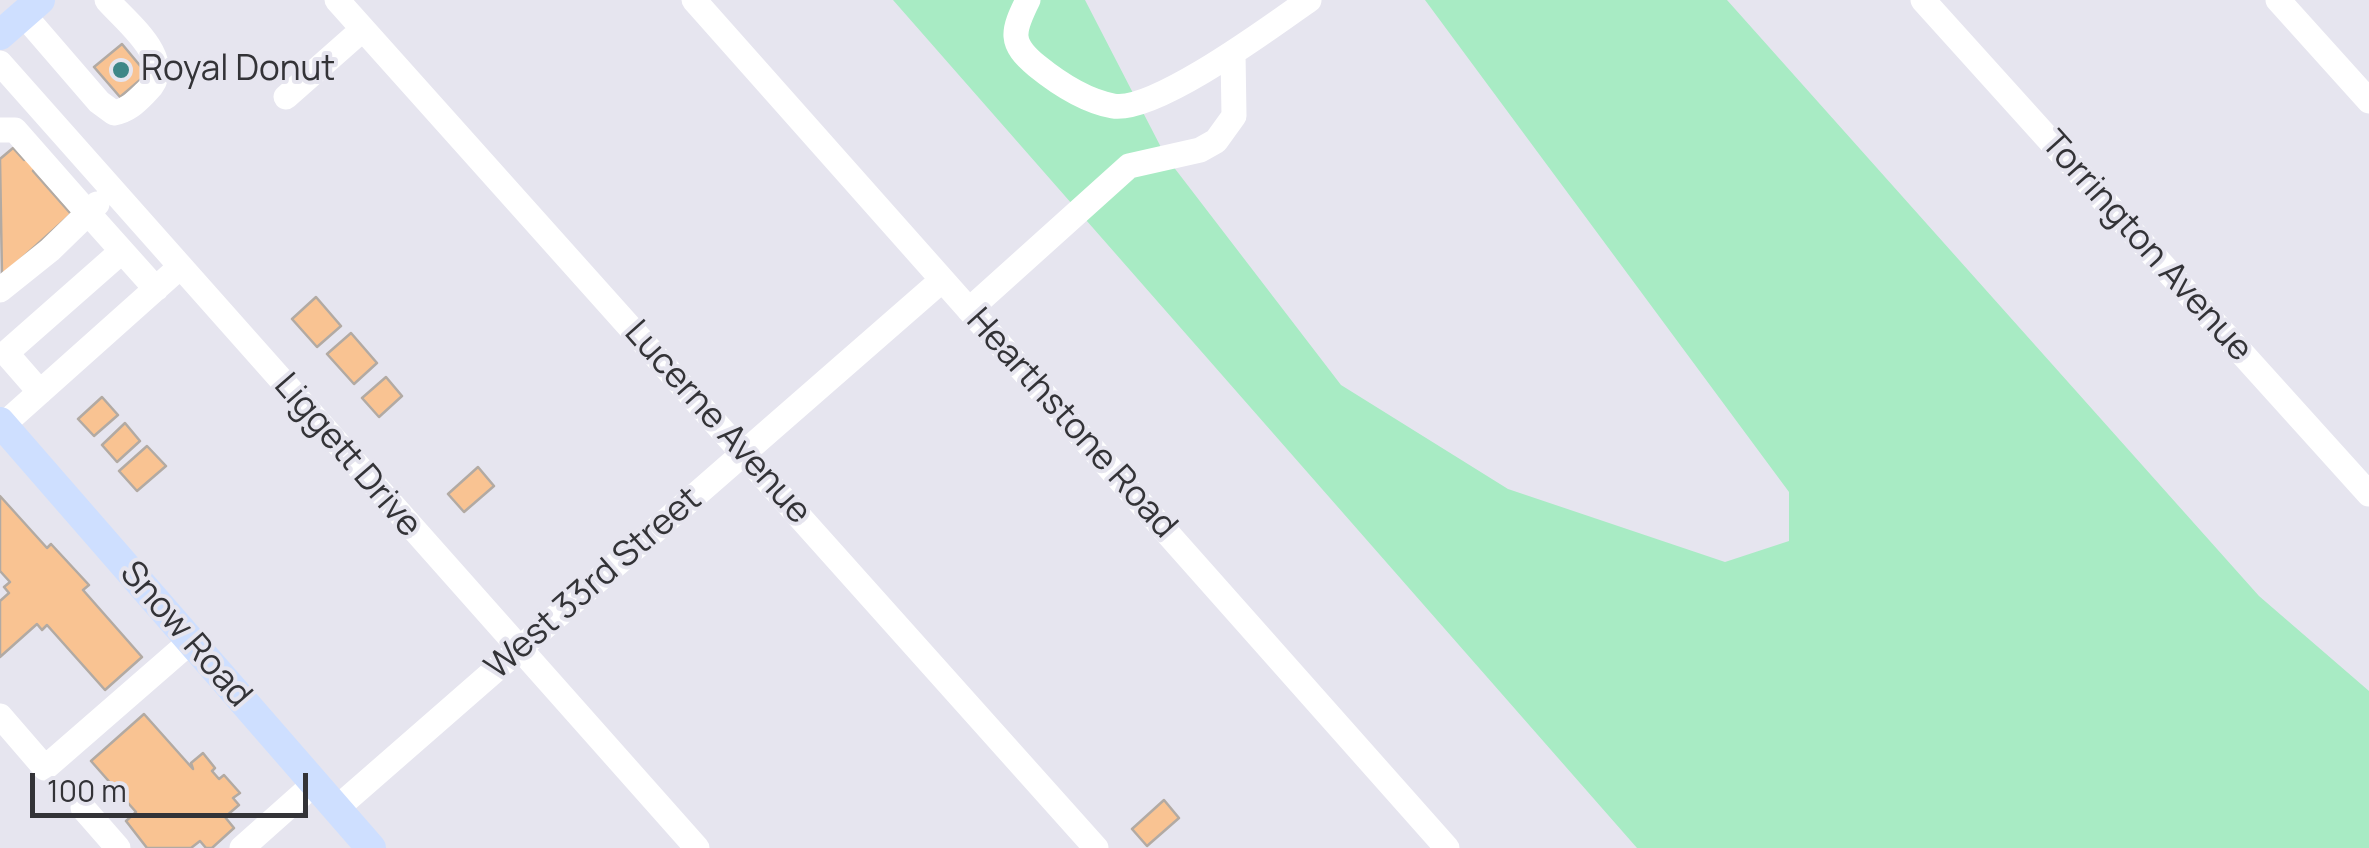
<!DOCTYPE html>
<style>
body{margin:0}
#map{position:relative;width:2369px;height:848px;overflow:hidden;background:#e6e5ef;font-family:Manrope,sans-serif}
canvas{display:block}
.scale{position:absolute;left:30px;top:773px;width:278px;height:45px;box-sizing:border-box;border:5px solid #333337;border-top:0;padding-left:12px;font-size:30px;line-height:35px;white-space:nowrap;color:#333337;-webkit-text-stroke:8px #e6e5ef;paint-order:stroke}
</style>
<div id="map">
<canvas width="2369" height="848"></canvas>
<div class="scale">100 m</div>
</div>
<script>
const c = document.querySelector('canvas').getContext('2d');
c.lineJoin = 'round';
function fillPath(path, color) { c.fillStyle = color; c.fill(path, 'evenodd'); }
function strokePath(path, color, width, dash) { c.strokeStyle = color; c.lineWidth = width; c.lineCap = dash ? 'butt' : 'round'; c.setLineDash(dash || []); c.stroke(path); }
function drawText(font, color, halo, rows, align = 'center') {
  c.font = font + ' Manrope,sans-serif'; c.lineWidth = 8; c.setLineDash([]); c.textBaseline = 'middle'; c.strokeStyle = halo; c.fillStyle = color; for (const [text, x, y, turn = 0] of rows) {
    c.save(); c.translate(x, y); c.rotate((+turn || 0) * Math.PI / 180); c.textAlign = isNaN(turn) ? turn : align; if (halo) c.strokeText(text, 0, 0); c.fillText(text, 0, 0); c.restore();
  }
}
fillPath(new Path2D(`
 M 893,0 L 1085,0 L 1166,157 L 1341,385 L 1508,489 L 1725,562 L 1789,541 L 1789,492 L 1425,0 L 1727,0 L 2259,596 L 2369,691 L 2369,848 L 1637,848 Z`), '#a8ebc4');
const building = new Path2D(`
 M 122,44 L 147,74 L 120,97 L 94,67 Z
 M 13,148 L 24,160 L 32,153 L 41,163 L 33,171 L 71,214 L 2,276 L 0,159 Z
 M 316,297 L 341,326 L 317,347 L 292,319 Z
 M 351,333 L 377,363 L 354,384 L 327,354 Z
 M 386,377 L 402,396 L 379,417 L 362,398 Z
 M 102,397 L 118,415 L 94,436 L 78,419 Z
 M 125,423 L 140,441 L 117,462 L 102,445 Z
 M 147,446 L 166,466 L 137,491 L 119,471 Z
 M 478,467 L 494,486 L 464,512 L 448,494 Z
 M 0,496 L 47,548 L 51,544 L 89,585 L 83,590 L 142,657 L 105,690 L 47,625 L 42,630 L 37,624 L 0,657 L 0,601 L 9,593 L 4,587 L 10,582 L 0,571 Z
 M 144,714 L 193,769 L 191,763 L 203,753 L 215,768 L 212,771 L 219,779 L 224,775 L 240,793 L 233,798 L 239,805 L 225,817 L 234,828 L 212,848 L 206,848 L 200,841 L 191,848 L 147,848 L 126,821 L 136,812 L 91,761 Z
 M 1164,800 L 1179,818 L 1147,846 L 1132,829 Z`);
fillPath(building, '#f9c392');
strokePath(building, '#b2aaa3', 2.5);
strokePath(new Path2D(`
 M 337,0 L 1096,848
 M 694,0 L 1447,848
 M 1028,0 C 1012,32 1009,43 1037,66 C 1058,83 1086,101 1113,106 C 1155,113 1272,26 1309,0
 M 1923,0 L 2369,494
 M 2278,0 L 2369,101
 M 23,14 L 99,102 L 114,113 C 129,110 136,102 147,91 C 178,61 127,23 107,0
 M 0,63 L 697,848
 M 286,97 L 363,29
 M 0,130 L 15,130 L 88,213 L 50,250 L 0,290
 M 97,204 L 88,213 L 156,289
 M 969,310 L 1129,166 L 1200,150 L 1216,141 L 1234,116 L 1233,53
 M 40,392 L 6,353 L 122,251
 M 3,425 L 180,267
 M 0,716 L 45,768 L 191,641
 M 83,808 L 118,848
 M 336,809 L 942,280
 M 242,848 L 314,784`), '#fff', 25);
strokePath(new Path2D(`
 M 0,35 L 40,0
 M 0,422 L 371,848`), '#cedfff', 30);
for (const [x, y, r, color] of [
 [121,70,10,"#3f8788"]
]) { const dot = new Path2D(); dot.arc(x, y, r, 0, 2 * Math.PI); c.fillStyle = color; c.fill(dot); strokePath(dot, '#e6e5ef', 4); }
drawText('35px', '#333337', '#e6e5ef', [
 ["Royal Donut",141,70]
], 'left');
drawText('35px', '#333337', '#e6e5ef', [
 ["Torrington Avenue",2146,247,48],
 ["Lucerne Avenue",717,423,48],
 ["Hearthstone Road",1071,424,48],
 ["Liggett Drive",347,456,49],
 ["West 33rd Street",594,584,-41],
 ["Snow Road",185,635,49]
]);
</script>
